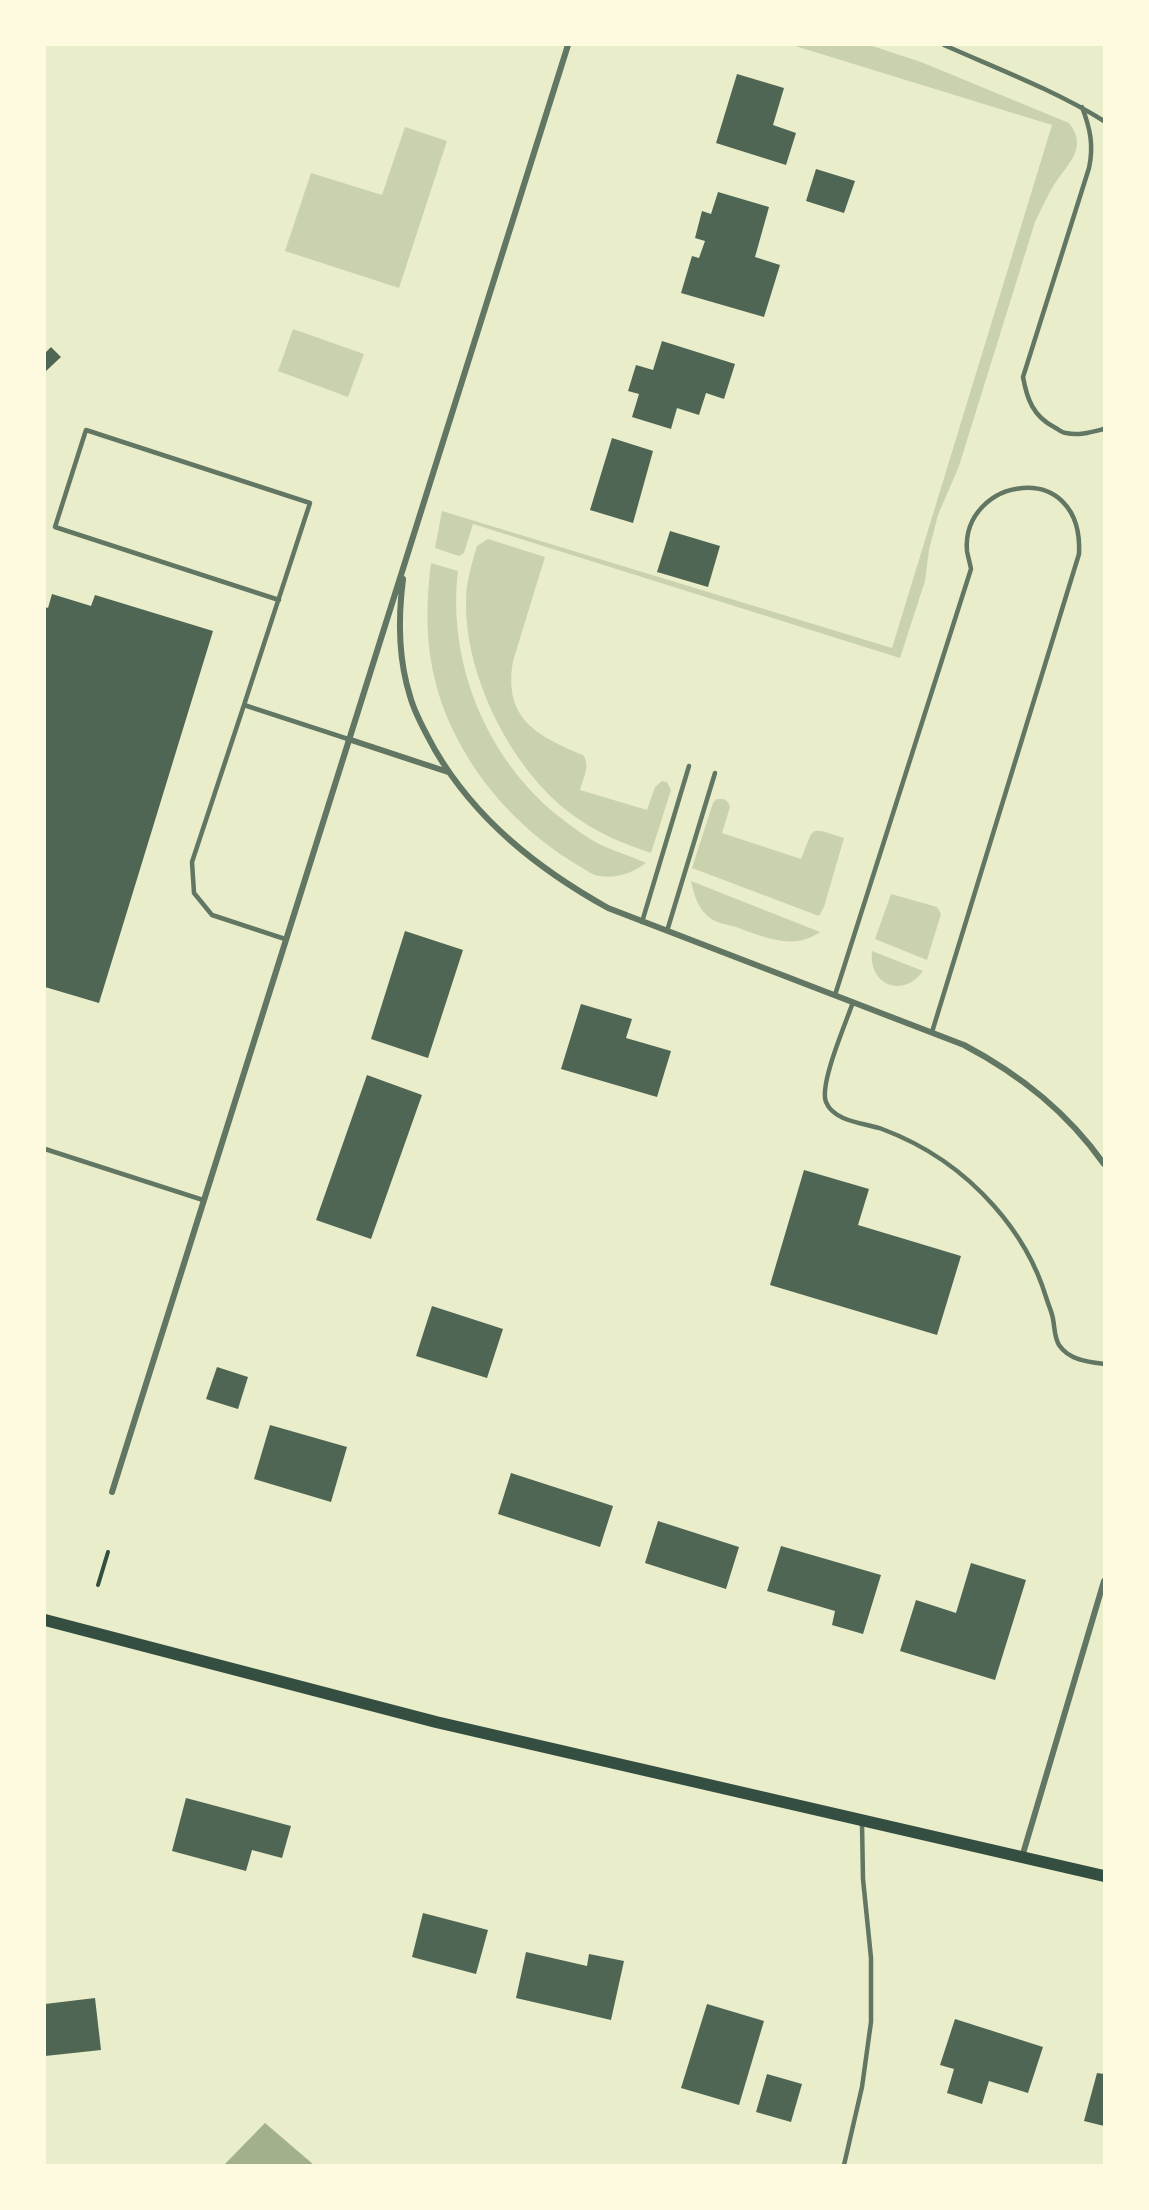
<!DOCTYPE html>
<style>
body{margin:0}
#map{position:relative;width:1149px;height:2210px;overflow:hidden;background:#e9edc9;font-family:Merriweather,serif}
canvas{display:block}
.frame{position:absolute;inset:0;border:46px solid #fefae0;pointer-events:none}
</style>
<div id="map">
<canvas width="1149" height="2210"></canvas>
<div class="frame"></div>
</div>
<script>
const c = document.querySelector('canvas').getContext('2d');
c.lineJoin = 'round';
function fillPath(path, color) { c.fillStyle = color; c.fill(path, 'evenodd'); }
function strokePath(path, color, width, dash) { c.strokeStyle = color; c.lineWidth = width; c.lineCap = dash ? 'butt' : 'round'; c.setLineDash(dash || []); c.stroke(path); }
fillPath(new Path2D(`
 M 792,45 L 869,45 L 921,62 L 1069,123 C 1089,148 1067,164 1054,185 C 1047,196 1041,210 1035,222 L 959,466 L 938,515 L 929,550 L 925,581 L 900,658 L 473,524 L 464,553 L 459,556 L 435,548 L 442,511 L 892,648 L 1052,125 Z
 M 405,127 L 447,141 L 399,288 L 285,251 L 311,173 L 382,195 Z
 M 293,329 L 364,354 L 348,397 L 278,371 Z
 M 488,539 L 545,557 L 513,661 C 503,719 537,736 583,755 C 591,766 583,778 580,790 L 647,810 L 655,787 L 662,781 L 667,782 L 671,790 L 651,853 C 624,844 600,834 577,818 C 511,773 458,666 467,586 C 469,573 473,559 477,546 Z
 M 431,563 L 458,571 C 447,662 486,757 557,815 C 570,825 584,836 599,844 C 614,851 630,856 646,863 C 632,873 617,879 599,876 C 592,875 585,869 579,866 C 532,838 491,798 464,751 C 452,730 442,708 436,684 C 425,644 426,603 431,563 Z
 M 717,799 L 724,799 L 728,802 L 730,807 L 722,833 L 801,859 C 815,826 807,826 844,838 L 824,907 L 819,916 L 692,868 L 713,803 Z
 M 691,881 L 820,932 C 794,951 763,937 736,927 C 728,925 717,923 710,918 C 698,909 694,895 691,881 Z
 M 891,894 L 937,907 L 941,914 L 927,960 L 875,939 Z
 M 872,951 L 923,971 C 903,999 868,985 872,951 Z`), '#cad2ad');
fillPath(new Path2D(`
 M 265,2123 L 314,2165 L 224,2165 Z`), '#a3b18a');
fillPath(new Path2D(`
 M 737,74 L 784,88 L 773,125 L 796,133 L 786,165 L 716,143 Z
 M 816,169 L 855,181 L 844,213 L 806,201 Z
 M 718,192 L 769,207 L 755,257 L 780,265 L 764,317 L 681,293 L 692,256 L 699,258 L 705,241 L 695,238 L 702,211 L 711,214 Z
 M 662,341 L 735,364 L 724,399 L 706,393 L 699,415 L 677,408 L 671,429 L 632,417 L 639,394 L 628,391 L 636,365 L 653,370 Z
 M 51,347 L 61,357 L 45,372 L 45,353 Z
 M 612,438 L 653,451 L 633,523 L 590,510 Z
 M 670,531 L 720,546 L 708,587 L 657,572 Z
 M 52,594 L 91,606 L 95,595 L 213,631 L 99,1003 L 45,987 L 45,607 L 48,608 Z
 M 405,931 L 463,950 L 428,1058 L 371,1039 Z
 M 581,1004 L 632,1019 L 626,1038 L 671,1051 L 657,1097 L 561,1069 Z
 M 367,1075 L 422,1095 L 371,1239 L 316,1220 Z
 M 804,1170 L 869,1189 L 858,1225 L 961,1256 L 937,1335 L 770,1285 Z
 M 432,1306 L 503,1329 L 487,1378 L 416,1356 Z
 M 217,1367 L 248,1377 L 238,1409 L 206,1399 Z
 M 270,1425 L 347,1447 L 331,1502 L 254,1479 Z
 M 511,1473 L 613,1506 L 600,1547 L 498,1514 Z
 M 658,1521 L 739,1547 L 726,1589 L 645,1563 Z
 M 781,1546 L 881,1575 L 863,1634 L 832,1625 L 835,1611 L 767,1591 Z
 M 971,1563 L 1026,1580 L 995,1680 L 900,1651 L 916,1600 L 956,1613 Z
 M 186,1798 L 291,1826 L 282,1858 L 252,1850 L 246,1871 L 172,1851 Z
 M 423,1913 L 488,1930 L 476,1974 L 412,1957 Z
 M 526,1952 L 587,1966 L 589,1954 L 624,1961 L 611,2020 L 516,1998 Z
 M 95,1998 L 101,2050 L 45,2056 L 45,2004 Z
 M 707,2004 L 764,2021 L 739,2105 L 681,2088 Z
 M 955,2019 L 1043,2047 L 1028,2093 L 989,2081 L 982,2104 L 947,2093 L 954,2069 L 940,2065 Z
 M 1097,2073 L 1104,2074 L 1104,2126 L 1084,2121 Z
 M 767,2074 L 802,2084 L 791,2122 L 756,2112 Z`), '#4f6655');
strokePath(new Path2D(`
 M 98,1585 L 108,1552`), '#344e41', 4);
strokePath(new Path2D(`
 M 944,45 C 998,69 1054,90 1104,121
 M 1082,107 C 1090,128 1094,145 1089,168 L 1023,377 C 1027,399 1033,416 1054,427 C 1058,429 1062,433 1066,433 C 1079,436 1092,432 1104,429
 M 279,600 L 55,527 L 86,430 L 310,503 L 244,705 L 348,739
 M 244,705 L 192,862 L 194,893 L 212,915 L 285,939
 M 642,922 L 689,766
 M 667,931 L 715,773
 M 835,995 L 971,569 C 970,563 968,557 967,551 C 961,477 1084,456 1079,554 L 932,1032
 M 853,1002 C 846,1023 819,1084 826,1102 C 834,1122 865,1123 882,1129 C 925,1145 964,1172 994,1206 C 1017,1232 1036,1264 1046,1297 C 1048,1304 1052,1312 1053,1319 C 1055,1329 1054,1336 1059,1345 C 1069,1360 1088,1362 1104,1364
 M 45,1149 L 203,1200
 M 844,2165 L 862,2087 L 871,2022 L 871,1958 L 863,1879 L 862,1823`), '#617663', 4.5);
strokePath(new Path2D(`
 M 403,579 C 398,618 398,658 410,696 C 415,715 426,733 435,750 C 476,820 538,869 608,908 L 964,1045 C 1021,1075 1067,1112 1104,1164
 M 348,739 L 448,772
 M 112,1492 L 568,45
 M 1022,1857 L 1104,1581`), '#617663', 6);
strokePath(new Path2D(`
 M 45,1620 L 436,1722 L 1104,1876`), '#344e41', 12);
</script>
